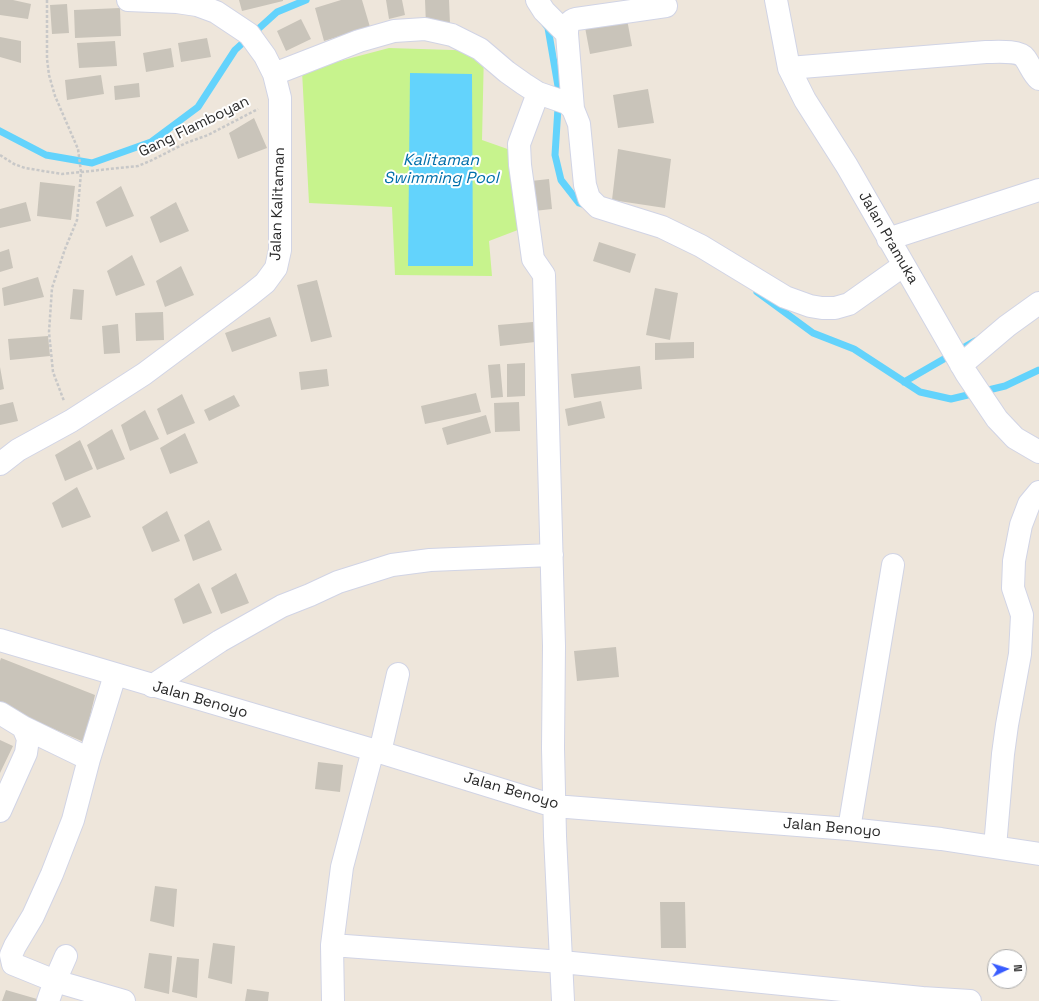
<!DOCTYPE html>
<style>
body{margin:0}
#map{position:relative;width:1039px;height:1001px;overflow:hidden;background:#eee6db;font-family:"Space Grotesk",sans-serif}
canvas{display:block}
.north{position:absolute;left:987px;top:949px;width:40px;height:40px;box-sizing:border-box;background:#fff;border:1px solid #aaa;border-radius:50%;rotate:86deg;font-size:11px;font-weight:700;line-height:16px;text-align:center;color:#2b2b2b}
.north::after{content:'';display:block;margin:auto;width:14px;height:18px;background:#385cff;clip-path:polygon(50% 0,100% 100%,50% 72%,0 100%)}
</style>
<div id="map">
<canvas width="1039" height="1001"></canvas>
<div class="north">N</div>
</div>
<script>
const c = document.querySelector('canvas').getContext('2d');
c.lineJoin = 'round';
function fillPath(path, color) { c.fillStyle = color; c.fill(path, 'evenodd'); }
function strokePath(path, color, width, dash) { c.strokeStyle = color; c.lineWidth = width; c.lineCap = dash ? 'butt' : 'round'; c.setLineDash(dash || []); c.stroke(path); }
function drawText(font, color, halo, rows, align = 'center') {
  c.font = font + ' "Space Grotesk",sans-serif'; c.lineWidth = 4; c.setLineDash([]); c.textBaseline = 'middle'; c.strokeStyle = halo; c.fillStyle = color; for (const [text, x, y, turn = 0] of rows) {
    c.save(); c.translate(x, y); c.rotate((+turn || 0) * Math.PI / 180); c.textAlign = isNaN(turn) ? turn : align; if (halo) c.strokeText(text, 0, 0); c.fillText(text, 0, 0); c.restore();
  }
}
fillPath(new Path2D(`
 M 389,48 L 484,51 L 482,140 L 516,152 L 523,228 L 489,241 L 492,276 L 395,275 L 392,207 L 309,203 L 302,71 Z`), '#c7f38d');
fillPath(new Path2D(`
 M 410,73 L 472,74 L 473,266 L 408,266 Z`), '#63d3fc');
strokePath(new Path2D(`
 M 545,24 L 548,28 L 559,92 L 555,155 L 561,180 L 579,203 L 588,206
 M 0,131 L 46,155 L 92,163 L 151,142 L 198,107 L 235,50 L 277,12 L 306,0
 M 757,292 L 813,333 L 854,349 L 920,392 L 951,399 L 1005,386 L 1039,370
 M 904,382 L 975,341`), '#63d3fc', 7);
fillPath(new Path2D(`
 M 0,0 L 13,0 L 31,4 L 28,19 L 0,15 Z
 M 239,0 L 283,0 L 283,1 L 242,11 Z
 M 341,0 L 362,0 L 370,27 L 324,41 L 315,8 Z
 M 386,0 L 402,0 L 405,15 L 389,19 Z
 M 425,0 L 449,0 L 450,24 L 426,25 Z
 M 67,4 L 69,33 L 52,34 L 50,5 Z
 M 120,8 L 121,36 L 75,38 L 74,10 Z
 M 626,14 L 632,46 L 590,54 L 584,22 Z
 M 301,19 L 311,39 L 286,51 L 277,31 Z
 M 0,37 L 21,41 L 21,63 L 0,57 Z
 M 207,38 L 211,57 L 181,62 L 178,43 Z
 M 115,41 L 117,66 L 79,68 L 77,43 Z
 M 171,48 L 174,67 L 146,72 L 143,53 Z
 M 101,75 L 104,94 L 67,100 L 65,80 Z
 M 139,83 L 140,97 L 115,100 L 114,86 Z
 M 648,89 L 654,123 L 618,128 L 613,95 Z
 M 254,118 L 267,148 L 238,159 L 229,133 Z
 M 618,149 L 671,159 L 665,208 L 612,200 Z
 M 549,179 L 552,209 L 534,211 L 531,181 Z
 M 40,182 L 75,186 L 71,220 L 37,216 Z
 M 121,186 L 134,216 L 106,227 L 96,202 Z
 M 26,202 L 31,221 L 0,228 L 0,209 Z
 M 176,202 L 189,231 L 160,243 L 150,217 Z
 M 599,242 L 636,254 L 630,273 L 593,261 Z
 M 9,249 L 13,268 L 0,272 L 0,252 Z
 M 132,255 L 145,285 L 116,296 L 107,271 Z
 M 181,266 L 194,295 L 165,307 L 156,281 Z
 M 38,277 L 44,297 L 4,306 L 2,288 Z
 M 317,280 L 332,337 L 311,342 L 297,285 Z
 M 655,288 L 678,293 L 670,340 L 646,335 Z
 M 73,289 L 84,290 L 82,320 L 70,319 Z
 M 163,312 L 164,340 L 136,341 L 135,313 Z
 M 270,317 L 277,336 L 232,352 L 225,333 Z
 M 533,322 L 535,342 L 500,346 L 498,325 Z
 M 118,324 L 120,353 L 104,354 L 102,326 Z
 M 48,336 L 50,356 L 10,360 L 8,339 Z
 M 694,342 L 694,358 L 655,360 L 655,343 Z
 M 525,363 L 525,396 L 507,397 L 507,364 Z
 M 500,364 L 503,397 L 491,398 L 488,365 Z
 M 640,366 L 642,389 L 574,398 L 571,374 Z
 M 0,367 L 4,389 L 0,390 Z
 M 327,369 L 329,386 L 301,390 L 299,372 Z
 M 476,393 L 481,412 L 425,424 L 421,406 Z
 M 182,394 L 195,423 L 167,435 L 157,409 Z
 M 234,395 L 240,406 L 209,421 L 204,410 Z
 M 601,401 L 605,418 L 568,426 L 565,409 Z
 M 13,402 L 18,421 L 0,425 L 0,405 Z
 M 519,402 L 520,431 L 495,432 L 494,403 Z
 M 145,410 L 159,439 L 130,451 L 121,425 Z
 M 486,415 L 491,433 L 447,445 L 442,428 Z
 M 112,429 L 125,459 L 97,470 L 87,445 Z
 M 185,433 L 198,463 L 170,474 L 160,448 Z
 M 80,440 L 93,469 L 65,481 L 55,455 Z
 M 77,487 L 91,517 L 62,528 L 52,503 Z
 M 167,511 L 180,541 L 152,552 L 142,527 Z
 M 209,520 L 222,550 L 193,561 L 184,535 Z
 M 236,573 L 249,603 L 221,614 L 211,588 Z
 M 199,583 L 212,613 L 183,624 L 174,599 Z
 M 616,647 L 619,677 L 577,681 L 574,651 Z
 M 1,658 L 95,695 L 84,742 L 0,706 L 0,661 Z
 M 0,740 L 13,746 L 0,773 Z
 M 318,762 L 343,765 L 340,792 L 315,789 Z
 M 155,886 L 177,889 L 174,927 L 150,921 Z
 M 660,902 L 685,902 L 686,948 L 661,948 Z
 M 213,943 L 235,946 L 232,984 L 208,978 Z
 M 149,953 L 172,956 L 169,994 L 144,988 Z
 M 177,957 L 199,959 L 197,998 L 172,992 Z
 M 247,989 L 269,992 L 268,1001 L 245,1001 Z
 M 6,990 L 44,1001 L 2,1001 Z`), '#c9c4ba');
const street = new Path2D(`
 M 537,0 L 544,11 L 567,34
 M 776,0 L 789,68 L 805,100 L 847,166 L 966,373 L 997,419 L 1015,438 L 1039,452
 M 789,68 L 986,52 C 996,52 1019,50 1025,58 C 1030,65 1033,74 1039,79
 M 274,74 L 359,41 L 394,31 L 425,29 L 452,35 L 480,49 L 507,72 L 524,84 L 538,93 L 567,103 L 573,109 L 579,124 L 585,185 L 589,198 L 598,207 L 662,227 L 701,246 L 785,297 L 810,306 L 822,308 L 835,308 L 849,304 L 904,265
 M 538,93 L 519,144 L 520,165 L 533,259 L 544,275 L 554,646 L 553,748 L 555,836 L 563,1001
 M 573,109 L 567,34 C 567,27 568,21 576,19 L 666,6
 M 888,239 L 1039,190
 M 961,365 L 1007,326 L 1039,303
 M 0,464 L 18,450 L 71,421 L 144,374 L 250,295 L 265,283 L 276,268 L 280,250 L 280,98 L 274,74 L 265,56 L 249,34 L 216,12 L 197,5 L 177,2 L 128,0
 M 0,640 L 373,750 L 554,806 L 849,829 L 941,839 L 1039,854
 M 115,675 L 89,759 L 73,820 L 52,874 L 33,916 L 15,946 L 11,955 L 13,964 L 55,981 L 124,1001
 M 152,686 L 220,641 L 282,606 L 310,595 L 338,582 L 392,565 L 430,560 L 552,555
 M 0,713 L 23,727 L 28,739 L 26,753 L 0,811
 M 23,727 L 89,759
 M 380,752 L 398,674
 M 849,829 L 893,565
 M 995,847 L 1003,754 L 1007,725 L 1020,654 L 1022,615 L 1013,588 L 1014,561 L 1021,525 L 1029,504 L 1039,492
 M 332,945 L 562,962 L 922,998
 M 48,1001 L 55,981 L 66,956
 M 333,1001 L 332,945 L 342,867 L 373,750
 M 921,1001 L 922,998 L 970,1001`);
strokePath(street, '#d1d4e5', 24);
strokePath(new Path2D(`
 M 47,0 L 47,59 L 49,75 L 55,96 L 78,149 L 81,172 L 77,220 L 65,249 L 52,288 L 49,332 L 53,372 L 64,401
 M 0,155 L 14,164 L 25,168 L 62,174 L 138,166 L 150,161 L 186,143 L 208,135 L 258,109`), '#c8c8c8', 2.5, [3, 2]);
strokePath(street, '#fff', 22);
drawText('15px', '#2b2b2b', '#fff', [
 ["Gang Flamboyan",194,127,-26],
 ["Jalan Kalitaman",278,204,-88],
 ["Jalan Pramuka",888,238,60],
 ["Jalan Benoyo",200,700,16],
 ["Jalan Benoyo",511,791,16],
 ["Jalan Benoyo",832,828,5]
]);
drawText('italic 16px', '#006faa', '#fff', [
 ["Kalitaman",441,161],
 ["Swimming Pool",441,179]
]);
</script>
